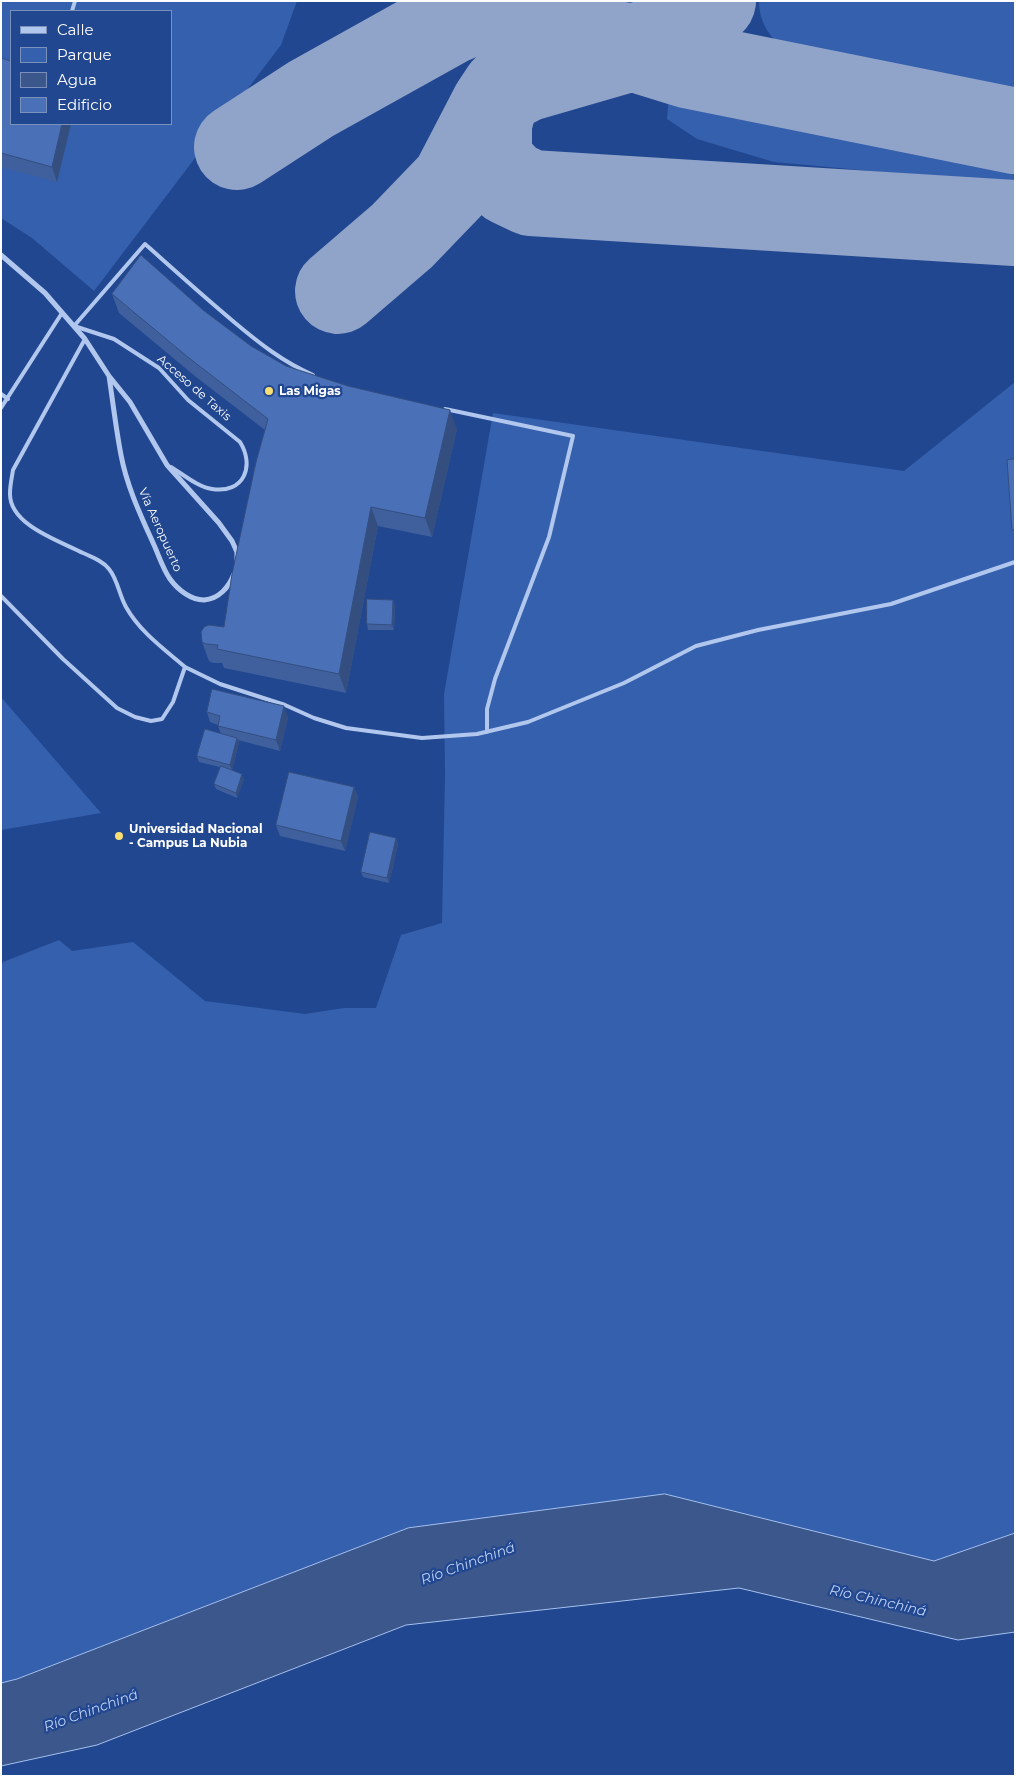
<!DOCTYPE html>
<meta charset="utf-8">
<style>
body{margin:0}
#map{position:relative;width:1016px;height:1777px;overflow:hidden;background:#214790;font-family:Montserrat,sans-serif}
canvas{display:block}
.frame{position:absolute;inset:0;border:2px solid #fff;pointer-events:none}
.legend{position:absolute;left:10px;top:10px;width:162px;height:115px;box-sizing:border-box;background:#214790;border:1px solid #7a91bc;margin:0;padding:6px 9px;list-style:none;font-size:15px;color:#fff}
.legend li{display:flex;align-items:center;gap:10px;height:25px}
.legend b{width:25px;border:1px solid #7a91bc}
</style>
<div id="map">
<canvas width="1016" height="1777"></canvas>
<div class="frame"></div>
<ul class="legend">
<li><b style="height:6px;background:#b1c7ed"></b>Calle</li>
<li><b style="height:14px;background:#3560ad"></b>Parque</li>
<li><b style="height:14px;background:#3c578c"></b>Agua</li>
<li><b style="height:14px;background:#4a70b7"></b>Edificio</li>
</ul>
</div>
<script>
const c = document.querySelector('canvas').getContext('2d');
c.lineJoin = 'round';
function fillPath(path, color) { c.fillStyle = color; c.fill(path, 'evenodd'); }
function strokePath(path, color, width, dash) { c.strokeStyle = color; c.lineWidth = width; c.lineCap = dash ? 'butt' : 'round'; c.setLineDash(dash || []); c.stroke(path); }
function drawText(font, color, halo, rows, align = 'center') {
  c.font = font + ' Montserrat,sans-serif'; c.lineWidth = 4.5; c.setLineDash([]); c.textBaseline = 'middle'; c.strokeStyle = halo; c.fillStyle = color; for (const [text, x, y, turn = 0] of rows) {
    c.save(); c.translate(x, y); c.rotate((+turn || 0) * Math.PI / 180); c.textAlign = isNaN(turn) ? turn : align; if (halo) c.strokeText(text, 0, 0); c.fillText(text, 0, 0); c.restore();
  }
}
fillPath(new Path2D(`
 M 1,1 L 297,1 L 281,45 L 94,291 L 32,238 L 1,218 ZM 11,11 L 171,11 L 171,124 L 11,124 Z
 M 570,1 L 671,1 C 641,24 604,9 570,1 Z
 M 759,1 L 1015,1 L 1015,104 L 783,49 C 769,35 759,22 759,1 Z
 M 678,77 L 1015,160 L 1015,181 L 882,172 L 774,162 L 697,139 L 667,119 L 669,95 Z
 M 1015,382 L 1015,1533 L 934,1561 L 665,1494 L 408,1528 L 17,1679 L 1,1683 L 1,967 L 3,962 L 59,940 L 72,951 L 133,942 L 205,1001 L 305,1014 L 344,1008 L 376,1008 L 401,935 L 442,923 L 445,775 L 444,694 L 493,413 L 904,471 Z
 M 1,697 L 101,813 L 1,830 Z`), '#3560ad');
const water = new Path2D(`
 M 665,1494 L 934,1561 L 1015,1533 L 1015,1632 L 958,1640 L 739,1588 L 406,1625 L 97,1745 L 1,1766 L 1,1683 L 17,1679 L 408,1528 Z`);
fillPath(water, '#3c578c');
strokePath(water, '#a5c0ee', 1);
strokePath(new Path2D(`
 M 447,1 L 632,48 L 687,65 L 1015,131
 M 713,1 L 677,29 L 663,37 L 632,48 L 525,79 L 504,90 L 494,105 L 489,123 L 489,150 L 494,166 L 510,183 L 531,193 L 1015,223
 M 237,147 L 311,99 L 451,21 L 470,13 L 485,12
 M 338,291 L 402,236 L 454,182 L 494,105`), '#90a3c8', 86);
strokePath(new Path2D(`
 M 72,11 L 75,1
 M 1,394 L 8,399
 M 1,408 L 62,313
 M 445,409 L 573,436 L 549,537 L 495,679 L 487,709 L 487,732
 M 171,467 C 184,475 198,487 212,489 C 244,494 255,466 240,442 L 188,400 L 159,368 L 114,339 L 74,326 L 145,244 C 174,270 204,297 234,322 C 259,343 283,362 313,375
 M 1,596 L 63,659 L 117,708 L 135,717 L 151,721 L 162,719 L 173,702 L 185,667 C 164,649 140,632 126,607 C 119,595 118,580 109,569 C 103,561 92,557 83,553 C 60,541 9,525 10,493 C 10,485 12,477 13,470 L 85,339
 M 185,667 L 220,684 L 285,705 L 314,718 L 346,728 L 422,738 L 477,734 L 528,722 L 624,683 L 696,646 L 758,630 L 891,604 L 1015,562`), '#b1c7ed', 4);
strokePath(new Path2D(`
 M 1,255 L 45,293 L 85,339 L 109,376 L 130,402 L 167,465 L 219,523 L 232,541 L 237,552 L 237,559
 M 109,376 C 113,403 116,429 121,455 C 127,487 141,516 154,545 C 159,556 163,569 170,579 C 178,590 191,600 204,600 C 219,599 229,587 234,574`), '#b1c7ed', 5);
fillPath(new Path2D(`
 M 1,58 L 71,124 L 57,182 L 1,167 Z
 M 112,294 L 203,310 L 251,346 L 286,366 L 457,429 L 432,537 L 378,526 L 346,693 L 224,668 L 222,663 L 213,663 L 209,661 L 202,642 L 224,627 L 265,430 L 196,377 L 119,313 Z
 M 1015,459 L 1015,535 L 1014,535 L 1012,530 Z
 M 395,605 L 394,630 L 368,630 L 367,624 Z
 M 207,712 L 288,717 L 280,751 L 238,740 L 239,743 L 232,770 L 244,779 L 237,798 L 216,789 L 214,784 L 220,767 L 199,762 L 197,756 L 221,734 L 218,726 L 218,725 L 210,722 Z
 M 354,787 L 358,797 L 345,851 L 280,836 L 276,825 Z
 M 396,838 L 398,844 L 389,883 L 363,877 L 361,872 Z`), '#40609d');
fillPath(new Path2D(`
 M 62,124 L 71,124 L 57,182 L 52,167 Z
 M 450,410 L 457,429 L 432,537 L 425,518 Z
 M 371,507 L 378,526 L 346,693 L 339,674 Z
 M 393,600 L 395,605 L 394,630 L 392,625 Z
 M 284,706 L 288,717 L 280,751 L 276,740 Z
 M 237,738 L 239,743 L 232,770 L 230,765 Z
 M 242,774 L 244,779 L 237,798 L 236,793 Z
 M 354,787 L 358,797 L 345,851 L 341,841 Z
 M 396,838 L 398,844 L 389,883 L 387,878 Z`), '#344e80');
const building = new Path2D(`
 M 1,58 L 11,61 L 11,124 L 62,124 L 52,167 L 1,153 Z
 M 141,255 L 203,310 L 251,346 L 286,366 L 348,386 L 450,410 L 425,518 L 371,507 L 339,674 L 217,649 L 218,645 L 206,644 L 202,642 L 201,632 L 204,627 L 209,625 L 224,627 L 232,574 L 256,462 L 268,419 L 189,358 L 112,294 Z
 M 1015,459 L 1015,530 L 1012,530 L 1007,460 Z
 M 367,599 L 393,600 L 392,625 L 367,624 Z
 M 212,689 L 284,706 L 276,740 L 218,726 L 220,716 L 207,712 Z
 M 205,729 L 237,738 L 230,765 L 197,756 Z
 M 221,766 L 242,774 L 236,793 L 214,784 Z
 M 289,772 L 354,787 L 341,841 L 276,825 Z
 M 370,832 L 396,838 L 387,878 L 361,872 Z`);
fillPath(building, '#4a70b7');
strokePath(building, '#344e80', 1);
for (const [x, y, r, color] of [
 [269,391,5,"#f9df73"],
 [119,836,5,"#f9df73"]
]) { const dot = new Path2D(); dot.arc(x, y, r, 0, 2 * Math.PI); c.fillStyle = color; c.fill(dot); strokePath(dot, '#214790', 2); }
drawText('12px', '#fff', '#214790', [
 ["Acceso de Taxis",194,388,41],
 ["Vía Aeropuerto",160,530,66]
]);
drawText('bold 12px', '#fff', '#214790', [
 ["Las Migas",279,391],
 ["Universidad Nacional",129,829],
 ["- Campus La Nubia",129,843]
], 'left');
drawText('italic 14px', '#bed1f4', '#214790', [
 ["Río Chinchiná",468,1564,-20],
 ["Río Chinchiná",878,1601,13],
 ["Río Chinchiná",91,1711,-20]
]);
</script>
